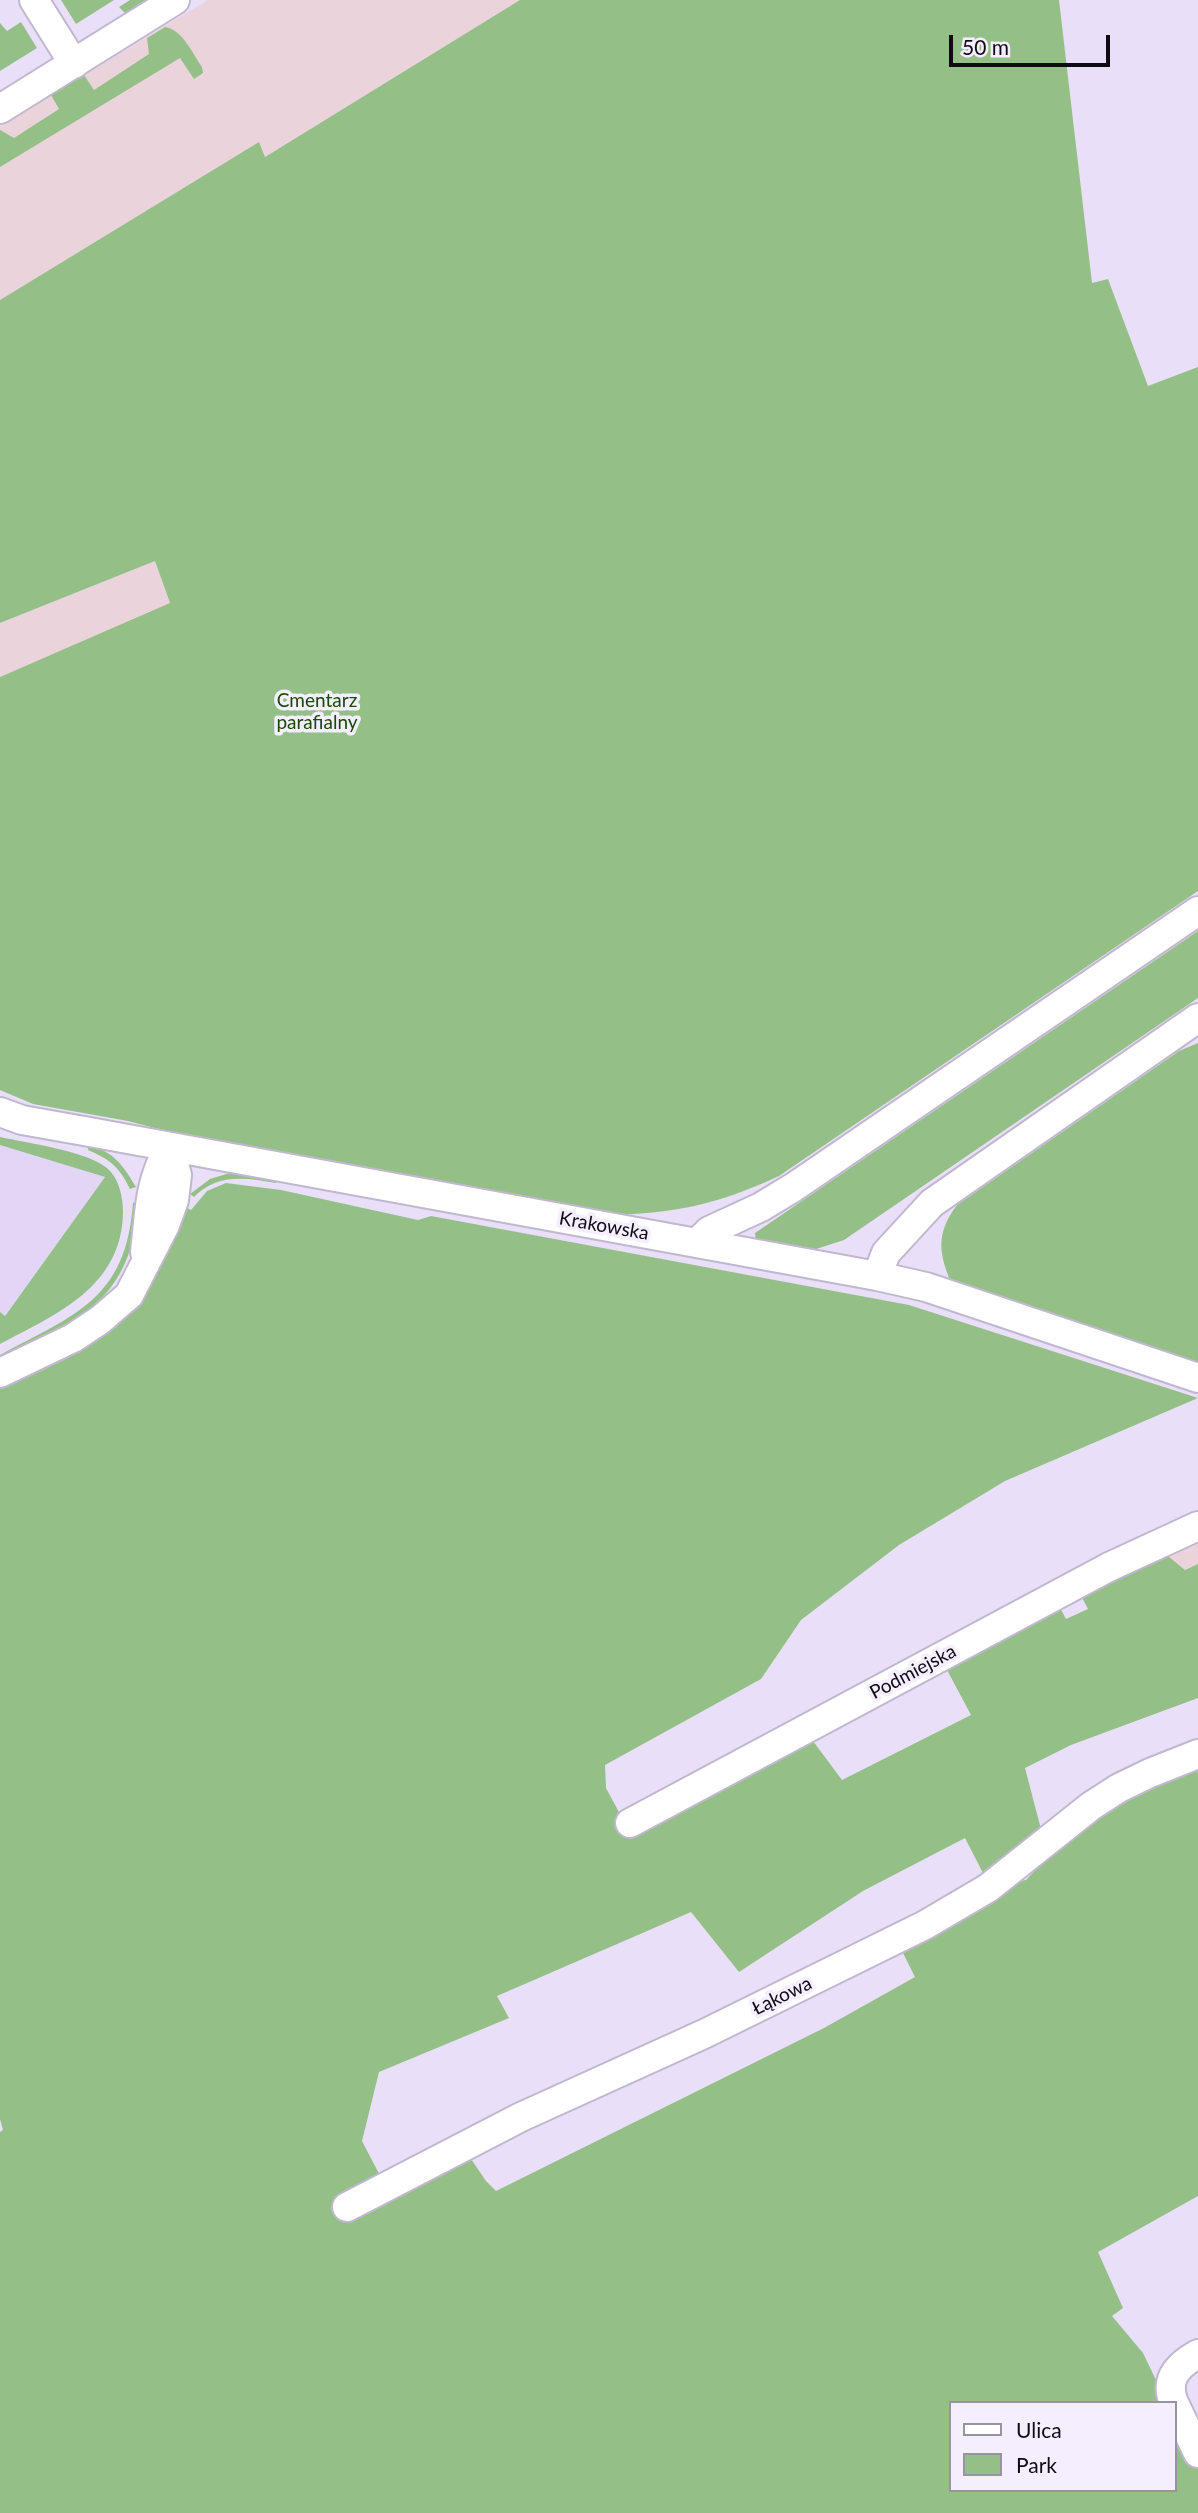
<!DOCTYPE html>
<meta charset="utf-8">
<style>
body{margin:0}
#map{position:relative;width:1198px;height:2513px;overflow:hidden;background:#e9dff8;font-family:Lato,sans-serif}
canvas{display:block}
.legend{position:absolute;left:949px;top:2401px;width:228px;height:91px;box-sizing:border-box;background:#f4eefe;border:2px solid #9893a0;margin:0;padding:9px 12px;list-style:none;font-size:21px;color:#0f0b13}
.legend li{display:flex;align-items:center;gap:14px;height:35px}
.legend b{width:35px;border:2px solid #9893a0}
.scale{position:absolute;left:949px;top:35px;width:161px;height:32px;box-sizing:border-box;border:4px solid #0f0b13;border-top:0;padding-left:9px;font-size:21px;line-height:24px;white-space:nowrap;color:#0f0b13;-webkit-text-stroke:5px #f4eefe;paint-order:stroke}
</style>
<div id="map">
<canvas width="1198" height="2513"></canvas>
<ul class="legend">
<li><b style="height:9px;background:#fff"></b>Ulica</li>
<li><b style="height:19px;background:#94c088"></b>Park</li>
</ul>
<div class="scale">50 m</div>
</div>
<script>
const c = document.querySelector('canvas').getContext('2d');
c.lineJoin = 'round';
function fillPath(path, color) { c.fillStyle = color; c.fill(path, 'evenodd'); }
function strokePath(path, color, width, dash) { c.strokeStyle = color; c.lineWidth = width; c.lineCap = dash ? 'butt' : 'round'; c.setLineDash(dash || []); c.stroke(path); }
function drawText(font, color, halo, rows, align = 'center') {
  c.font = font + ' Lato,sans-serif'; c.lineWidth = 7; c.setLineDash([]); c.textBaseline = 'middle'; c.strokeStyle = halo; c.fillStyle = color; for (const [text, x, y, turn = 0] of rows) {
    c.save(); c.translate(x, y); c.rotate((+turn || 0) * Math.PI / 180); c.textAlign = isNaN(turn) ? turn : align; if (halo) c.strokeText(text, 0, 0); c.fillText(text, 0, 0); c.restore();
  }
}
fillPath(new Path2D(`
 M 0,1145 L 105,1177 L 4,1316 L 0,1312 Z`), '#e3d5f6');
fillPath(new Path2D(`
 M 208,0 L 520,0 L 265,157 L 258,143 L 0,300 L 0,126 Z
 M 155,561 L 170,604 L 0,677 L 0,623 Z
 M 1198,1535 L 1198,1564 L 1185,1570 L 1163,1552 Z`), '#ebd3dc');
fillPath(new Path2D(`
 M 61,0 L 114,0 L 76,24 Z
 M 130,0 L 149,0 L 132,15 L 125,13 L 119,7 Z
 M 520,0 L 1059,0 L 1092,283 L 1108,279 L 1148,386 L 1198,367 L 1198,891 L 779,1176 C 716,1205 674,1214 605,1215 L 181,1135 L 128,1121 L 33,1104 L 0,1090 L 0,677 L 170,603 L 155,561 L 0,623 L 0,300 L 259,142 L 265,157 Z
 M 21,22 L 37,48 L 0,71 L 0,23 L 7,31 Z
 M 165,27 C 183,30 192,53 202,67 L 203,73 L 194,79 L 180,58 L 0,167 L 0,130 L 14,138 L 59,109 L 51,95 L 84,75 L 94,90 L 149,54 L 147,38 Z
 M 1198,931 L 1198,998 L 844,1240 L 807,1252 L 756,1242 L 755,1233 Z
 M 1198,1043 L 1198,1365 L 952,1285 C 939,1254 935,1234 957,1205 L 1179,1051 Z
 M 0,1137 C 28,1143 86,1151 107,1168 C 119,1178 123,1197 123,1212 C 122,1287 57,1314 0,1344 L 0,1312 L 5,1316 L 105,1177 L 0,1145 Z
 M 89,1145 C 114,1152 123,1165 136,1187 L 130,1189 C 120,1168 110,1159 88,1150 Z
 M 233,1172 L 276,1177 L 276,1183 C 246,1178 218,1173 194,1197 L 190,1194 L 210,1179 Z
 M 226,1183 L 281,1190 L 418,1220 L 431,1216 L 909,1305 L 1198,1398 L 1005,1481 L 899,1545 L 801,1620 L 761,1679 L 605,1765 L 606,1788 L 629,1831 L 810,1737 L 842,1780 L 971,1715 L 946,1668 L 1056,1600 L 1066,1619 L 1088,1609 L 1078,1590 L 1163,1552 L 1185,1570 L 1198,1564 L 1198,1698 L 1071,1745 L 1025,1768 L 1043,1837 L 986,1879 L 965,1838 L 863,1891 L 739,1972 L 691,1912 L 497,1996 L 509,2018 L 379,2072 L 362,2141 L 387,2189 L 465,2150 L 486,2181 L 496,2191 L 824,2028 L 915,1977 L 902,1951 L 1006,1882 L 1026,1880 L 1090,1814 L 1198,1763 L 1198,2196 L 1098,2252 L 1123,2308 L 1112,2316 L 1143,2353 L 1167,2403 L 951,2403 L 951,2490 L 1175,2490 L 1175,2420 L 1198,2468 L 1198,2513 L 0,2513 L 0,2132 L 3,2130 L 0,2119 L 0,1388 L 95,1342 L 116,1327 L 129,1311 L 180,1204 L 191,1210 L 207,1191 Z
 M 138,1201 C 133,1301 79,1319 0,1361 L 0,1355 C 76,1314 126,1299 133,1203 Z`), '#94c088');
const minor = new Path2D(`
 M 34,0 L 74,64
 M 0,109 L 175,0
 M 0,1112 L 22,1120 L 84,1131 L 877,1276 L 926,1287 L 1198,1378
 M 698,1242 L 709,1231 L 761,1207 L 794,1187 L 1198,911
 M 145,1252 C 150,1210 148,1186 169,1147
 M 877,1276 L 886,1253 L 932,1203 L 1198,1018
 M 0,1373 L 73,1338 L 100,1320 L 129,1295 L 165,1225 L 174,1200 L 177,1175 L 169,1147
 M 630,1823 L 1109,1567 L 1198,1526
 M 347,2207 L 521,2117 L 704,2034 L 925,1925 L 988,1888 L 1091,1806 L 1119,1788 L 1150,1773 L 1198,1754
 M 1174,2403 C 1164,2379 1178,2365 1198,2354
 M 1175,2405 L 1198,2453`);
strokePath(minor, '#c1b7cf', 32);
strokePath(minor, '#fff', 28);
drawText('19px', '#174a02', '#f4eefe', [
 ["Cmentarz",317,701],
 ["parafialny",317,723]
]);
drawText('19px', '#0f0b13', '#f4eefe', [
 ["Krakowska",604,1226,10],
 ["Podmiejska",913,1672,-28],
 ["Łąkowa",782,1996,-26]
]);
</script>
